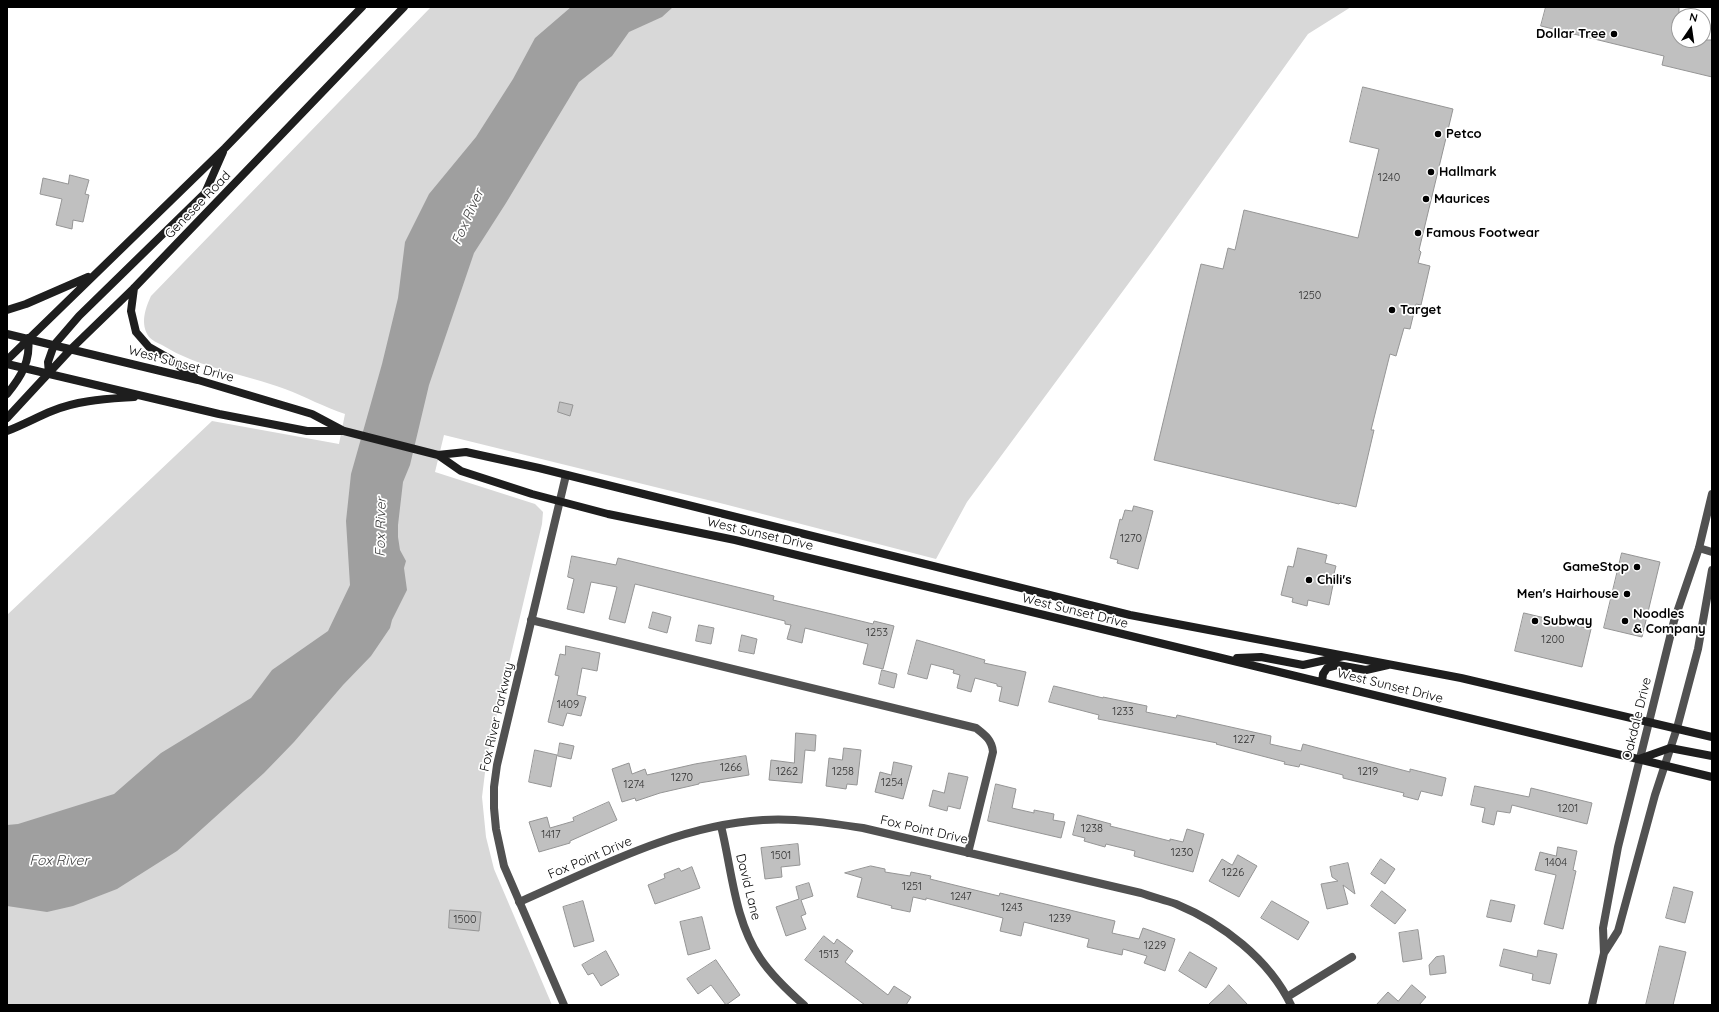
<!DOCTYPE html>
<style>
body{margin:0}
#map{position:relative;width:1719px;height:1012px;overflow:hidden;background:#fff;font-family:Quicksand,sans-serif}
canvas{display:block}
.frame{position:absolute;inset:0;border:8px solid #000;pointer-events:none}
.north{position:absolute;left:1671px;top:8px;width:40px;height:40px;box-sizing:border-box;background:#fff;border:1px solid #999;border-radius:50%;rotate:13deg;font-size:11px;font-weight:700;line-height:16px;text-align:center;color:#000}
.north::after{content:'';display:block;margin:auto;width:14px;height:18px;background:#000;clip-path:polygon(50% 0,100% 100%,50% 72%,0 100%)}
</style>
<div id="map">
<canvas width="1719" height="1012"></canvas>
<div class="frame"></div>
<div class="north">N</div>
</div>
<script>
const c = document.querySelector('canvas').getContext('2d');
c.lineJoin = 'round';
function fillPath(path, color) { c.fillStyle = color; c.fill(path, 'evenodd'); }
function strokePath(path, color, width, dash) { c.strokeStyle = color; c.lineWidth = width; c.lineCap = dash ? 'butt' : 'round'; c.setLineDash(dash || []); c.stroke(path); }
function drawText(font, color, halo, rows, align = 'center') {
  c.font = font + ' Quicksand,sans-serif'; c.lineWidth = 3.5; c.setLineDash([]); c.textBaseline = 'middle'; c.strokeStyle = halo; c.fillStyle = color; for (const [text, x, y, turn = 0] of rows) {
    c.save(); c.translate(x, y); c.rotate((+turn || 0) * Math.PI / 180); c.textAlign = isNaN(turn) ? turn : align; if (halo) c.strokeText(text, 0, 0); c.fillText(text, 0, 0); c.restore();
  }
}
fillPath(new Path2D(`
 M 431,7 L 1351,7 L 1308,34 L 1151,253 L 967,502 L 936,559 L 724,504 L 444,435 L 435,472 L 535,504 L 543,512 L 542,524 L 487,756 L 482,797 L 486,837 L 494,869 L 552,1005 L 7,1005 L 7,615 L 212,421 L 339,444 L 345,414 C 324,407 306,397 285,389 C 244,374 199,368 162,345 C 157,343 152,340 149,337 C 140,324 145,309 151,296 Z`), '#d8d8d8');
fillPath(new Path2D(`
 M 571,7 L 673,7 L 662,17 L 629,32 L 612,56 L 579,82 L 506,203 L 474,253 L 429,385 L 410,465 L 403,482 L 398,525 L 398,537 L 400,550 L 406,561 L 404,568 L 407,590 L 392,620 L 390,628 L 371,656 L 343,685 L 294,742 L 264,773 L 193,837 L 177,851 L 117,889 L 73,906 L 47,912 L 7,906 L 7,825 L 18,824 L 114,794 L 161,753 L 251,698 L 272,670 L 328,631 L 350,585 L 346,521 L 351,474 L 382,364 L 398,298 L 405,242 L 429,194 L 476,137 L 513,79 L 535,38 Z`), '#9f9f9f');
const building = new Path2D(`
 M 1546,7 L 1679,7 L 1679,40 L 1712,40 L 1712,77 L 1662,65 L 1664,56 L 1541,26 Z
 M 1363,87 L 1453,109 L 1419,250 L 1421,252 L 1418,263 L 1430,266 L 1421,305 L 1416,304 L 1410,329 L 1404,328 L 1396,356 L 1390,354 L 1371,430 L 1374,430 L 1356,507 L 1340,503 L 1339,504 L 1154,460 L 1201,264 L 1223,269 L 1228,248 L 1235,250 L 1244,210 L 1358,238 L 1379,149 L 1350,142 Z
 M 70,175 L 89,180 L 85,194 L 89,195 L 83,222 L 73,220 L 72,229 L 56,225 L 62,199 L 40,194 L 43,178 L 68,184 Z
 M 560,402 L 573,405 L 570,416 L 558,412 Z
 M 1134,506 L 1153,511 L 1138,569 L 1117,563 L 1118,560 L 1110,558 L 1120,519 L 1122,520 L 1125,510 L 1132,511 Z
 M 1298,548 L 1327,555 L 1325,563 L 1336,566 L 1331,585 L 1333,585 L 1329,605 L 1308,600 L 1307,606 L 1292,602 L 1293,598 L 1281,595 L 1288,566 L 1293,567 Z
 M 1622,553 L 1660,562 L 1642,637 L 1604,628 Z
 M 572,556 L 616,565 L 618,558 L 774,596 L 773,600 L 832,614 L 873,624 L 874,621 L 894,626 L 883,669 L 863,664 L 868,644 L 805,628 L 802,643 L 787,639 L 791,625 L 785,624 L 785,621 L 635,584 L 625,623 L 609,619 L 617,587 L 591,582 L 584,613 L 567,609 L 574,579 L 568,577 Z
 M 653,612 L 671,617 L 667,633 L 649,628 Z
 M 1524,613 L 1591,629 L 1582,667 L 1515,651 Z
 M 699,625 L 714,628 L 711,644 L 696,641 Z
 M 742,635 L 757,639 L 754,654 L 739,651 Z
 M 917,640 L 985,660 L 984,663 L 1026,672 L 1018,706 L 999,701 L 1002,687 L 997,686 L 997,684 L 975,678 L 971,692 L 957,688 L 960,675 L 953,673 L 954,670 L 931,664 L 927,679 L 908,674 Z
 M 566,646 L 600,653 L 597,671 L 582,668 L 577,695 L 586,697 L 581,716 L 567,713 L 563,726 L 548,722 L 559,676 L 555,675 L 560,654 L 565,655 Z
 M 882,670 L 897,674 L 894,688 L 879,684 Z
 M 1054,686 L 1103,698 L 1103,697 L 1147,706 L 1146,712 L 1176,718 L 1177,715 L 1271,736 L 1270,744 L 1301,751 L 1303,744 L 1410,772 L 1410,769 L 1446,778 L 1442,796 L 1421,791 L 1418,800 L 1403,796 L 1404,793 L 1343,778 L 1343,775 L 1300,764 L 1299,767 L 1284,764 L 1285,762 L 1216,744 L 1217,743 L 1098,719 L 1099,715 L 1049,702 Z
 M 796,733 L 816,735 L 815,751 L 805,750 L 802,783 L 769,780 L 771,760 L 794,763 Z
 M 560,743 L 574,746 L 571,759 L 558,756 Z
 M 844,748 L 861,750 L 857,785 L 847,784 L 846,789 L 826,786 L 829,758 L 842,760 Z
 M 535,750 L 557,755 L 551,787 L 529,782 Z
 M 746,756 L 749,775 L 699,783 L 699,784 L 660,793 L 636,801 L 635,798 L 622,802 L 612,769 L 629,763 L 632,774 L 645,769 L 647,775 L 695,764 Z
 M 894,762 L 912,766 L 903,799 L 875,792 L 880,772 L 891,775 Z
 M 949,773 L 968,777 L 960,809 L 948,806 L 947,811 L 929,806 L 933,790 L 944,793 Z
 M 996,784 L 1016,789 L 1012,808 L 1034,813 L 1034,810 L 1054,814 L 1053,820 L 1065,822 L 1061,838 L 988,821 Z
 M 1475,786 L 1529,797 L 1531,788 L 1592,803 L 1587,824 L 1512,805 L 1510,813 L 1497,811 L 1494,825 L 1482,822 L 1485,808 L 1471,805 Z
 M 609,802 L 617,820 L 570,841 L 570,843 L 539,852 L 529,822 L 547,817 L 550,828 L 574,821 L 573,818 Z
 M 1078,815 L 1111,824 L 1110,826 L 1170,841 L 1170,839 L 1183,842 L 1187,829 L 1204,834 L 1193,872 L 1134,856 L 1135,851 L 1106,844 L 1105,847 L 1084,841 L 1085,838 L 1073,835 Z
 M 798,844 L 800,865 L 781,867 L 782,877 L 765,879 L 761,848 Z
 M 1558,847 L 1577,851 L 1573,870 L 1576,871 L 1563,929 L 1544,924 L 1556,875 L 1535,870 L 1540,852 L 1556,856 Z
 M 1238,855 L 1257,866 L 1239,897 L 1209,881 L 1222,859 L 1232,865 Z
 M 1381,859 L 1395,869 L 1385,884 L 1371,874 Z
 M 1348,863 L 1355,894 L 1343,885 L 1348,904 L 1327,909 L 1321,884 L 1338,881 L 1332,877 L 1330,867 Z
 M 871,866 L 885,869 L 885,872 L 910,876 L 911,872 L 931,876 L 930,879 L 999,896 L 1000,893 L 1115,921 L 1112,933 L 1139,939 L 1143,928 L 1175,939 L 1165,971 L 1144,963 L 1147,956 L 1123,949 L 1122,955 L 1087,947 L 1089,939 L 1024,922 L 1021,936 L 1000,931 L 1003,918 L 926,898 L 926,900 L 913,897 L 910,912 L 891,908 L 892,906 L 857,897 L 862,878 L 845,873 Z
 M 692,867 L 700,888 L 655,904 L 648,885 L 665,878 L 664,874 L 679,868 L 681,871 Z
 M 809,883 L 813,896 L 801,900 L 806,914 L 801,916 L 806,929 L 786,936 L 776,907 L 799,899 L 796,887 Z
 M 1674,887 L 1693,892 L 1685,923 L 1666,918 Z
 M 1382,891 L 1406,910 L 1395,924 L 1371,906 Z
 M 1491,900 L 1515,905 L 1511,922 L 1487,917 Z
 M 583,901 L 594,941 L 574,947 L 563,907 Z
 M 1272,901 L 1309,922 L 1298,940 L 1261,918 Z
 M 450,910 L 481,912 L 479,931 L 449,928 Z
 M 702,917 L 710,949 L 688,955 L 680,922 Z
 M 1418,930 L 1422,959 L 1403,962 L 1399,933 Z
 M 824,936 L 834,944 L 837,939 L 853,951 L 845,962 L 888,995 L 894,986 L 911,997 L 906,1005 L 865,1005 L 805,960 Z
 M 1660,946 L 1686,952 L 1673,1005 L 1646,1005 Z
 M 1504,949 L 1537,957 L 1538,950 L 1557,954 L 1550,984 L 1532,980 L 1533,974 L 1500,966 Z
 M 606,951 L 619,975 L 601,986 L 593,973 L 588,975 L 582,965 Z
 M 1190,952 L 1217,968 L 1206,988 L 1179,971 Z
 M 1444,956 L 1446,973 L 1430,975 L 1429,965 L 1436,957 Z
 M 716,960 L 740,995 L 726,1005 L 711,985 L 698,994 L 687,979 Z
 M 1229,985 L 1248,1005 L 1208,1005 L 1223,991 Z
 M 1412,985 L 1426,997 L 1419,1005 L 1376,1005 L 1388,992 L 1398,1001 Z`);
fillPath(building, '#c0c0c0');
strokePath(building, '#959595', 1);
strokePath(new Path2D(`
 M 531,620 L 976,728 C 985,735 992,740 993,752 L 968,853
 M 1649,722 L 1674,621 L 1699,548 L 1712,494
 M 1677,728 L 1698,649 L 1712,570
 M 721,826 C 732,870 734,919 760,958 C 772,976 788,991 804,1005
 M 519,902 C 597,868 677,825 763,820 C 796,818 830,823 863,828 L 1141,893 C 1152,897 1165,900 1176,904 C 1222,923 1269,959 1291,1005
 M 1287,997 L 1352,957`), '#515151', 8);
strokePath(new Path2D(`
 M 1699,548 L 1712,552
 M 1604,953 L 1618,931 L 1655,795 L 1677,728
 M 564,1005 L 504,866 L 496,829 L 494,808 L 494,787 L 497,765 L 566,475
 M 1592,1005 L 1604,953 L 1603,928 L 1618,847 L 1649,722`), '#515151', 8);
strokePath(new Path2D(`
 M 134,288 L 131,311 L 136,332 L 149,347 L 170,359 L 194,377
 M 7,310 L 26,304 L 88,277
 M 7,334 L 198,380 L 312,414 L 344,431 L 438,455 L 461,471 L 532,494 L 608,514 L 735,540 L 1712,777
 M 7,360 L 225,148 L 362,7
 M 7,364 L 219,414 L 307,431 L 343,431
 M 49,374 L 48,362 L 54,345 L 79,316 L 205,193 L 223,152
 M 7,394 C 21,377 31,361 28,338
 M 7,418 L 71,349 L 134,288 L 404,7
 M 7,431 C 23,425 37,417 52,411 C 78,400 107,399 134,397
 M 438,455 L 466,452 L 539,468 L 1130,615 L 1461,678 L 1712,737
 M 1237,658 L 1261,657 L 1303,665 L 1344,656
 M 1322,682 L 1323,674 L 1327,668 L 1338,665 L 1366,670 L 1388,665
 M 1639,759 L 1670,748 L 1712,756`), '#1e1e1e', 8);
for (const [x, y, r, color] of [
 [1614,34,4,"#000"],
 [1438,134,4,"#000"],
 [1431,172,4,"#000"],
 [1426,199,4,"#000"],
 [1418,233,4,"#000"],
 [1392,310,4,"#000"],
 [1637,567,4,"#000"],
 [1309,580,4,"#000"],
 [1627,594,4,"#000"],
 [1535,621,4,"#000"],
 [1625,621,4,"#000"]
]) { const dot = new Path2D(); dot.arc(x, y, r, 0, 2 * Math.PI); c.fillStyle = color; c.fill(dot); strokePath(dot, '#fff', 1.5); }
drawText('11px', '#303030', null, [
 ["1240",1389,178],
 ["1250",1310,296],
 ["1270",1131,539],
 ["1253",877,633],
 ["1200",1553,640],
 ["1409",568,705],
 ["1233",1123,712],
 ["1227",1244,740],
 ["1266",731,768],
 ["1262",787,772],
 ["1258",843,772],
 ["1219",1368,772],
 ["1270",682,778],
 ["1254",892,783],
 ["1274",634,785],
 ["1201",1568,809],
 ["1238",1092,829],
 ["1417",551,835],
 ["1230",1182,853],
 ["1501",781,856],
 ["1404",1556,863],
 ["1226",1233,873],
 ["1251",912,887],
 ["1247",961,897],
 ["1243",1012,908],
 ["1239",1060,919],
 ["1500",465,920],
 ["1229",1155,946],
 ["1513",829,955]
]);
drawText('bold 13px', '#000', '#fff', [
 ["Dollar Tree",1606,34,"right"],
 ["Petco",1446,134],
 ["Hallmark",1439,172],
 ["Maurices",1434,199],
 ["Famous Footwear",1426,233],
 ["Target",1400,310],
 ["GameStop",1629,567,"right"],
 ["Chili's",1317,580],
 ["Men's Hairhouse",1619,594,"right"],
 ["Noodles",1633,614],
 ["& Company",1633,629],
 ["Subway",1543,621]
], 'left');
drawText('13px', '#000', '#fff', [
 ["Genesee Road",198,205,-46],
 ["West Sunset Drive",181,364,15],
 ["West Sunset Drive",760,534,13],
 ["West Sunset Drive",1075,611,14],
 ["West Sunset Drive",1390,686,14],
 ["Fox River Parkway",497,717,-77],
 ["Oakdale Drive",1637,719,-76],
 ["Fox Point Drive",924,830,13],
 ["Fox Point Drive",590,858,-23],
 ["David Lane",748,887,76]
]);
drawText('italic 14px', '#404040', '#fff', [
 ["Fox River",468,217,-66],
 ["Fox River",381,527,-89],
 ["Fox River",59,861]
]);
</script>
